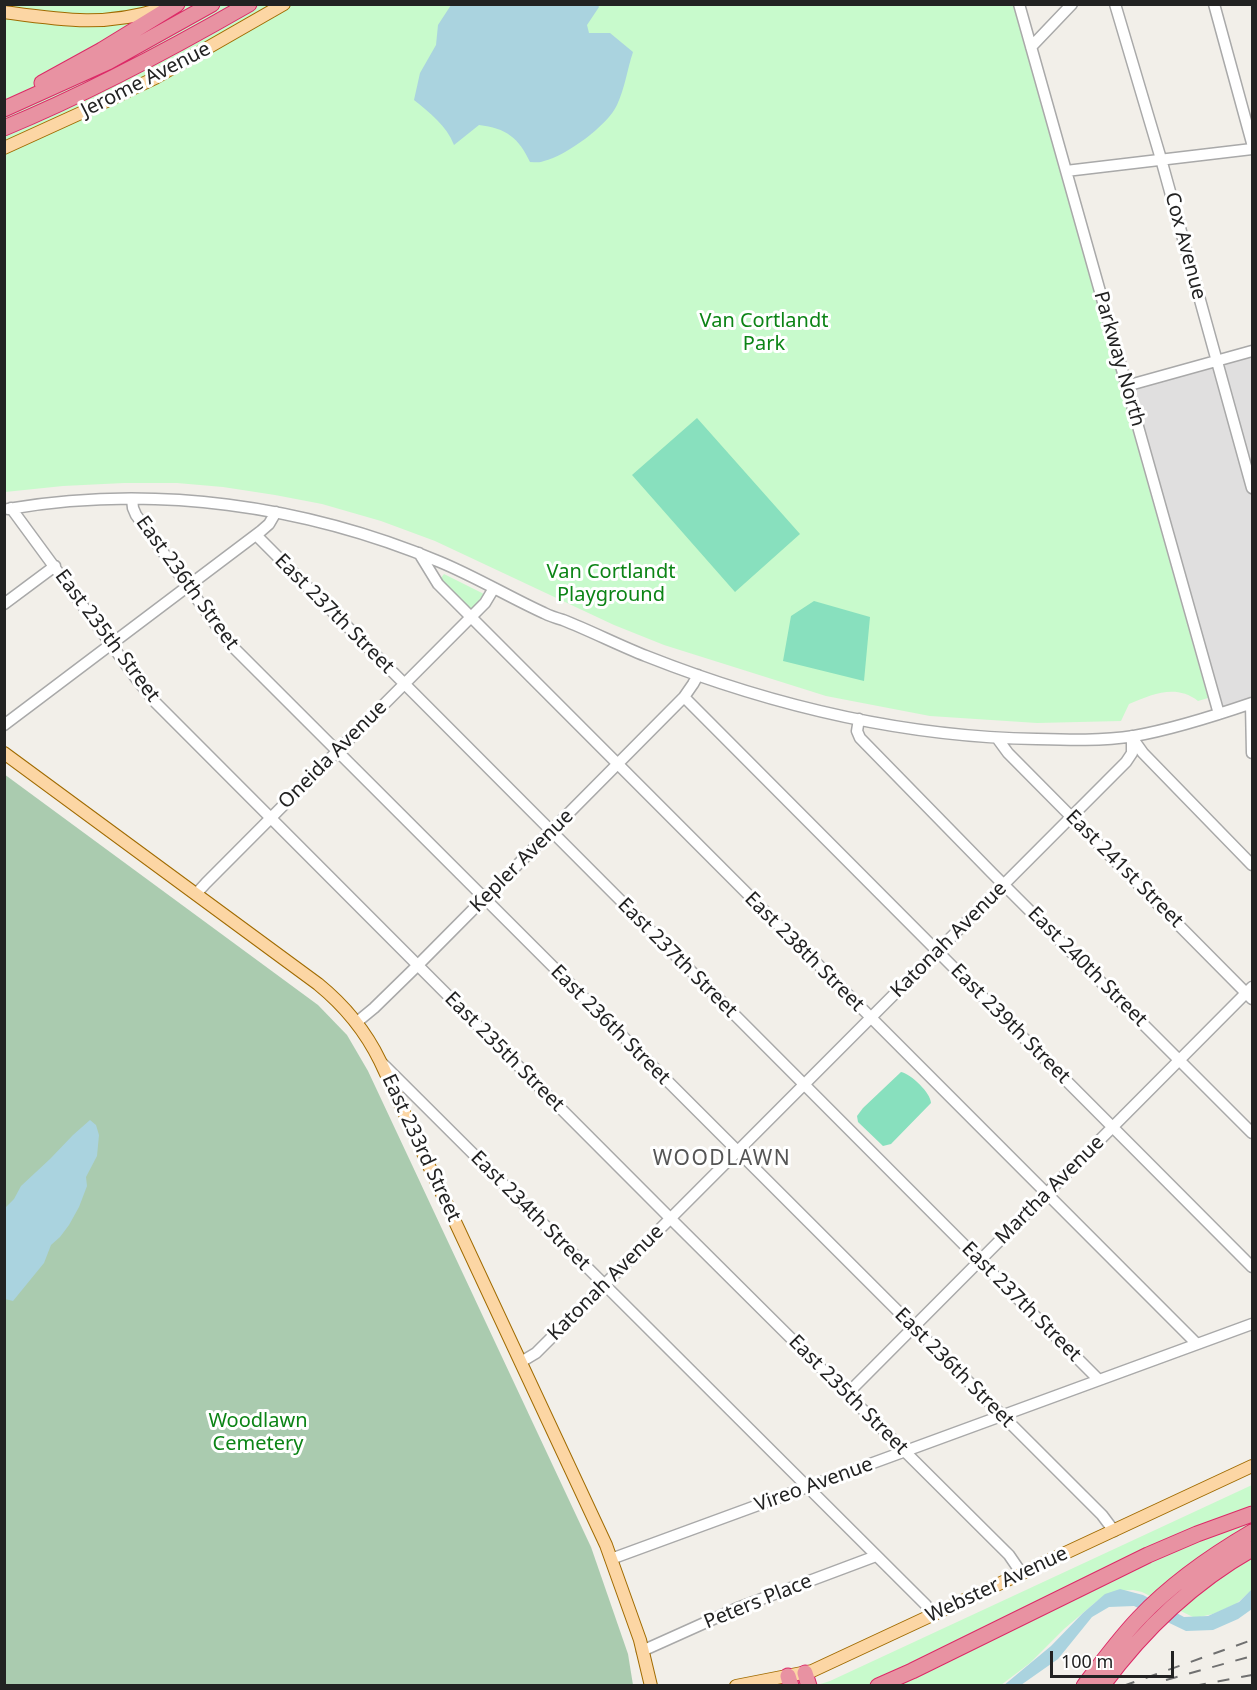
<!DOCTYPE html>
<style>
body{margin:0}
#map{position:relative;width:1257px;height:1690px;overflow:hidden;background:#f2efe9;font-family:"Noto Sans",sans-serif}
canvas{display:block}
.frame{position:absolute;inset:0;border:6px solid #222;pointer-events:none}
.scale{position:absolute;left:1050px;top:1651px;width:124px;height:27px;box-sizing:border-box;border:3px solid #222;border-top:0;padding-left:8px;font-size:18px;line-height:21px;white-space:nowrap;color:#222;-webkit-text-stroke:4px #fff;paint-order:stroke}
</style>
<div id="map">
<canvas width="1257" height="1690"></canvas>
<div class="frame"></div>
<div class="scale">100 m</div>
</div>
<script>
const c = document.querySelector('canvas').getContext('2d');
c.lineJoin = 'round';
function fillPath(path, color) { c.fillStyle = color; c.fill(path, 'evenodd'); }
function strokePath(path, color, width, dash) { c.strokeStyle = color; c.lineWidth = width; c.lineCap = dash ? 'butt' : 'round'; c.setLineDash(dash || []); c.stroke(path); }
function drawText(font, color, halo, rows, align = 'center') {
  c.font = font + ' "Noto Sans",sans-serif'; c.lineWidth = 6; c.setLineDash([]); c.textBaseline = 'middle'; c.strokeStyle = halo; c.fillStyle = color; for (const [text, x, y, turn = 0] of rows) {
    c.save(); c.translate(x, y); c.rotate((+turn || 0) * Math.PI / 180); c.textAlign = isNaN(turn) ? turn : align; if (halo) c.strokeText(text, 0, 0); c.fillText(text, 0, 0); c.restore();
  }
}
fillPath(new Path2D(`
 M 1252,351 L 1252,703 L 1219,714 L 1126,386 Z`), '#e0dfdf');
fillPath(new Path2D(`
 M 4,774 L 318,1005 L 347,1035 L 368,1071 L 591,1547 L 628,1654 L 633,1685 L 5,1685 Z`), '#aacbaf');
fillPath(new Path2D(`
 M 4,5 L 1013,5 L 1208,698 L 1198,701 C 1176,684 1153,694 1129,704 L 1121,721 L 1037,723 L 930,716 L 826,696 L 664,645 L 614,625 L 435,541 L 381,521 L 322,504 L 275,495 L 223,487 L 177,483 L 124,483 L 63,486 L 5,492 Z
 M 444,574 L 484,594 L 469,613 L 438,582 Z
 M 1252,1485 L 1252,1590 L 1236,1604 L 1213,1614 L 1195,1618 L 1142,1592 L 1133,1590 L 1116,1591 L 1097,1601 L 1064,1629 L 1030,1663 L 1001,1685 L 814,1686 L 830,1681 Z`), '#c8facc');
fillPath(new Path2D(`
 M 697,418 L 800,534 L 735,592 L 632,475 Z
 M 814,601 L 870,617 L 864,681 L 783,661 L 791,616 Z
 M 901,1072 C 911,1074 931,1093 931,1103 L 891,1144 L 883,1146 L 858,1122 L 857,1116 L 863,1108 Z`), '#88e0be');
fillPath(new Path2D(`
 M 451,5 L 598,5 L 599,7 L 587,25 L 589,33 L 610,33 L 633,52 C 627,70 625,88 617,105 C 608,125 566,156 544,161 C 540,163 535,162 530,162 C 519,138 506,128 479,125 L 454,145 C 446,125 430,113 414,100 L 420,73 L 436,45 L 438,25 Z
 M 90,1120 L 96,1125 L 99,1135 L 97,1156 L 86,1177 L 87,1186 L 79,1207 L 69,1225 L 60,1237 L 51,1245 L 44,1263 L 13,1301 L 5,1299 L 5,1208 L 14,1199 L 21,1186 L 50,1159 L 73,1135 Z
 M 1120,1589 L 1143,1595 L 1184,1617 L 1208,1616 L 1239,1602 L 1252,1589 L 1252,1609 L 1238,1619 L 1213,1630 L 1186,1631 L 1134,1606 L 1109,1607 L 1092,1617 L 1058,1659 L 1021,1685 L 1003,1686 L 1051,1646 L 1083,1613 L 1105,1594 Z`), '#aad3df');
const minor = new Path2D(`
 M 1019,4 L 1219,714
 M 1115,4 L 1161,159 L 1252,488
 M 1214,4 L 1252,143
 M 1031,47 L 1072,4
 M 1066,171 L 1252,149
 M 1126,386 L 1252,351
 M 132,499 L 133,508 L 136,515 L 229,643 L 1102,1515 L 1114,1531
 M 11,508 L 138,681 L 156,703 L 671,1219 L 1009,1555 L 1022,1574
 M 8,509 C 154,484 304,505 440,562 C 476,577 509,597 544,613 C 550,616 556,618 563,620 C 591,631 618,645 646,656 C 770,705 903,737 1037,739 C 1069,740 1102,741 1134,736 C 1174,729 1214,716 1252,703
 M 256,535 L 1099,1380
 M 419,553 L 438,584 L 1197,1344
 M 4,604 L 55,566
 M 684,697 L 1252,1267
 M 1251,704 L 1252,753
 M 859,719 L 857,731 L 860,738 L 992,873 L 1252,1133
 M 4,725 L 261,531 L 269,524 L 276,512
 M 997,738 L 1008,753 L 1252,999
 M 1133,739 L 1143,753 L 1252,865
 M 196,894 L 206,883 L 485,603 L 494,588
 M 357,1022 L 374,1008 L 417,966 L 684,697 L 693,684 L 698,675
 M 383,1064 L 926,1605 L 932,1615
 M 521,1362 L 536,1353 L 604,1285 L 1126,762 L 1132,753 L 1132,736
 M 847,1394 L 1252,987
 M 611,1559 L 1252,1324
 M 642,1651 L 740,1607 L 876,1556`);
const major = new Path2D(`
 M 4,12 C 62,20 104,27 161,9
 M 4,148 L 94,107 L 155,78 L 284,4
 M 4,753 L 318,984 C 345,1006 365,1030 380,1061 L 606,1545 L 640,1640 L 651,1686
 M 736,1686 L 812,1671 L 1252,1466`);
const highway = new Path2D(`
 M 42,83 L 102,50 L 177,4
 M 4,109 L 108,62 L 212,4
 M 4,128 C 89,93 169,50 249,4
 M 805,1673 L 809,1686
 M 788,1676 L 791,1686
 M 878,1686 L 912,1671 L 1148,1555 L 1197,1534 L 1252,1514
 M 1084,1686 C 1102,1662 1119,1639 1139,1618 C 1172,1583 1211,1556 1252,1532
 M 1102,1686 C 1143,1630 1192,1583 1252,1549`);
strokePath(minor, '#a9a9a9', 13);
strokePath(major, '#a06b00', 14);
strokePath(highway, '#dc2a67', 17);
strokePath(minor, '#fff', 10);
strokePath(major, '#fcd6a4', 12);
strokePath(highway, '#e892a2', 15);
strokePath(new Path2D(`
 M 1166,1680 L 1252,1656
 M 1123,1686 L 1252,1640
 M 1194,1686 L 1252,1675`), '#707070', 2, [12, 12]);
drawText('20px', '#222', '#fff', [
 ["Jerome Avenue",146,80,-27],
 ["Cox Avenue",1185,246,75],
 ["Parkway North",1119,359,74],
 ["East 236th Street",187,583,54],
 ["East 237th Street",334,614,45],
 ["East 235th Street",107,636,53],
 ["Oneida Avenue",333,755,-45],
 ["Kepler Avenue",522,861,-45],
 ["East 241st Street",1124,869,45],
 ["Katonah Avenue",949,940,-45],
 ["East 238th Street",804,952,45],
 ["East 237th Street",677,958,45],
 ["East 240th Street",1087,967,45],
 ["East 239th Street",1010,1024,45],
 ["East 236th Street",610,1025,45],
 ["East 235th Street",504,1052,45],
 ["East 233rd Street",421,1148,65],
 ["Martha Avenue",1050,1190,-45],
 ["East 234th Street",530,1211,45],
 ["Katonah Avenue",606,1283,-45],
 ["East 237th Street",1021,1302,45],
 ["East 236th Street",954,1368,45],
 ["East 235th Street",848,1395,45],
 ["Vireo Avenue",814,1485,-20],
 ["Webster Avenue",997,1585,-25],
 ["Peters Place",758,1602,-22]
]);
drawText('20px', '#0c8416', '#fff', [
 ["Van Cortlandt",764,321],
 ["Park",764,344],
 ["Van Cortlandt",611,572],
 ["Playground",611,595],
 ["Woodlawn",258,1421],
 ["Cemetery",258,1444]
]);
c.letterSpacing = '1.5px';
drawText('21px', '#555', '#fff', [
 ["WOODLAWN",722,1159]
]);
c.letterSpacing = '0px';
</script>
